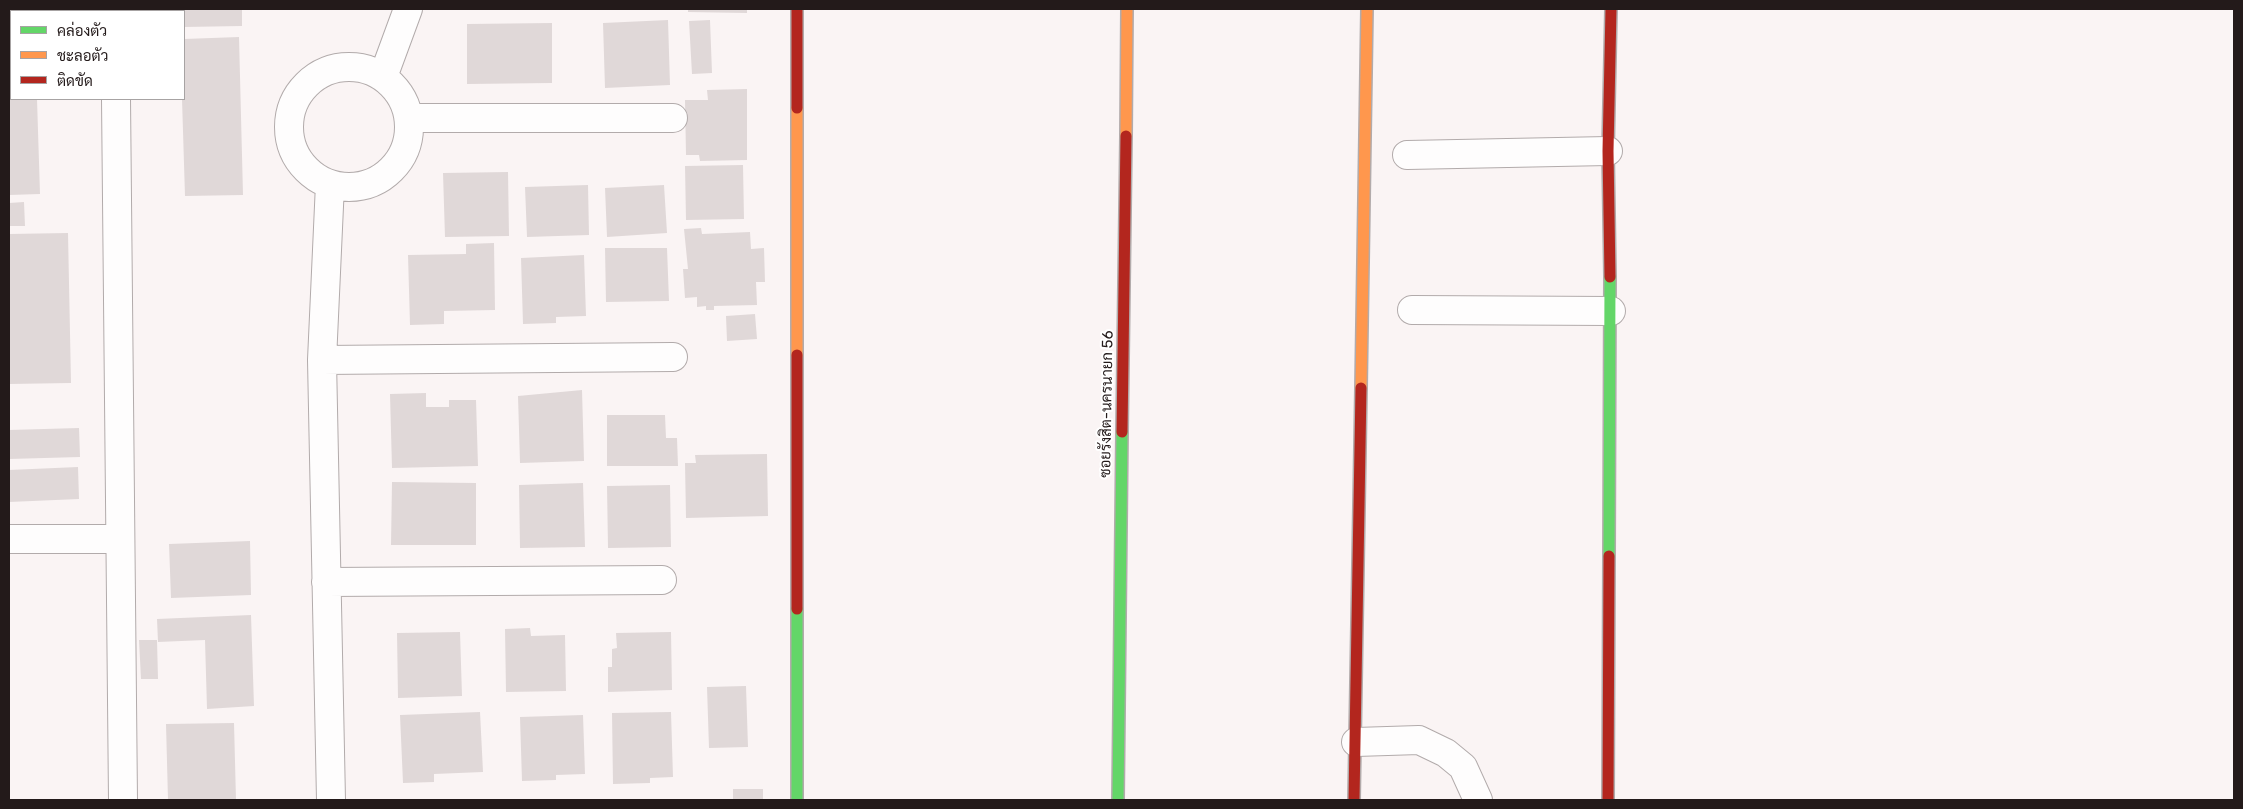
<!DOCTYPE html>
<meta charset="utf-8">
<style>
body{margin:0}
#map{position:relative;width:2243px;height:809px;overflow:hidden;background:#faf4f4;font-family:Rubik,Sarabun,sans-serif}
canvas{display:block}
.frame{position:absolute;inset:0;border:10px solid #231a1a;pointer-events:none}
.legend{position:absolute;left:10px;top:10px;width:175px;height:90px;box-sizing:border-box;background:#fff;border:1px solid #a7a3a3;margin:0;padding:6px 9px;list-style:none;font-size:15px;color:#231a1a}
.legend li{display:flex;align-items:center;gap:10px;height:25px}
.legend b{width:25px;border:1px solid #a7a3a3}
</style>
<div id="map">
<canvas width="2243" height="809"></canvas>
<div class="frame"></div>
<ul class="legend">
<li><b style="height:6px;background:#63d668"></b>คล่องตัว</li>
<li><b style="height:6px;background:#ff974d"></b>ชะลอตัว</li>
<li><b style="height:6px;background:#b3261e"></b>ติดขัด</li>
</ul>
</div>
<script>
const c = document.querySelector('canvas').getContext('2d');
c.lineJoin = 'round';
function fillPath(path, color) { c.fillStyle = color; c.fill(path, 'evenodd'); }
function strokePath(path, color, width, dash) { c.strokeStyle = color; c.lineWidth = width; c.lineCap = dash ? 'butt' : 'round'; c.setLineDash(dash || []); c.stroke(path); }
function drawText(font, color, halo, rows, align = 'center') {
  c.font = font + ' Rubik,Sarabun,sans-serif'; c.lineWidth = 4; c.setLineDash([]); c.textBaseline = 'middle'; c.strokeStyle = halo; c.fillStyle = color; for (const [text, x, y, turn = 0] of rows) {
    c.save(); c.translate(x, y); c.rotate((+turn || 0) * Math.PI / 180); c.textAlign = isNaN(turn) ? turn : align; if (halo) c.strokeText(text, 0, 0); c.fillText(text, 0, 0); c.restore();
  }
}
fillPath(new Path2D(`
 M 9,9 L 31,9 L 31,11 L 11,11 L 11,26 L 9,26 Z
 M 50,9 L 73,9 L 73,11 L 50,11 Z
 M 183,9 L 242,9 L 242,26 L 184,27 Z
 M 688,9 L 747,9 L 747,13 L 688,12 Z
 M 668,20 L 670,85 L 605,88 L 603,23 Z
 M 710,20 L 712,73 L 692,74 L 689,21 Z
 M 552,23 L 552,83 L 467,84 L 467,24 Z
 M 9,34 L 11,34 L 11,99 L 37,99 L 40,194 L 9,195 Z
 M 239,37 L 243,195 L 185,196 L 182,99 L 184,39 Z
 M 747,89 L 747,160 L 700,161 L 699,155 L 686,155 L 685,100 L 708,100 L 707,90 Z
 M 743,165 L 744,219 L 686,220 L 685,166 Z
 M 508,172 L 509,236 L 445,237 L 443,173 Z
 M 588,185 L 589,235 L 527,237 L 525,187 Z
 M 664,185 L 667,233 L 607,237 L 605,188 Z
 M 24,202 L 25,226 L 9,226 L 9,203 Z
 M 701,228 L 702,234 L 750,232 L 751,249 L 764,248 L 765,282 L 756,282 L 757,305 L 714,306 L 714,310 L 706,310 L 706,306 L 697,307 L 697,297 L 685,298 L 683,269 L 688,269 L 684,229 Z
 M 68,233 L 71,383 L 9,384 L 9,234 Z
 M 494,243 L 495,310 L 444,311 L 444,324 L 410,325 L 408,255 L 466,254 L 466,244 Z
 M 605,248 L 667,248 L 669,301 L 606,302 Z
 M 584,255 L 586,316 L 556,317 L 556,323 L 523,324 L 521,258 Z
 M 755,314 L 757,339 L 727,341 L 726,316 Z
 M 582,390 L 584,461 L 520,463 L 518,396 Z
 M 426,393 L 426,407 L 449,407 L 449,400 L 476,400 L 478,466 L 392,468 L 390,394 Z
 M 607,415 L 665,415 L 666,438 L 677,438 L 678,466 L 607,466 Z
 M 79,428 L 80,457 L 9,459 L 9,430 Z
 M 767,454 L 768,516 L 686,518 L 685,463 L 696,463 L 695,455 Z
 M 78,467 L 79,499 L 9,502 L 9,470 Z
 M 392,482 L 476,483 L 476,545 L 391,545 Z
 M 583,483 L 585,547 L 520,548 L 519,485 Z
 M 670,485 L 671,547 L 608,548 L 607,486 Z
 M 250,541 L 251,595 L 171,598 L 169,544 Z
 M 251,615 L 254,706 L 207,709 L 205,640 L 158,642 L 157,619 Z
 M 530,628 L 531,636 L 565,635 L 566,691 L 506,692 L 505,629 Z
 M 460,632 L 462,696 L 398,698 L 397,633 Z
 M 671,632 L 672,690 L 608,692 L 608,667 L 612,667 L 612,649 L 617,648 L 616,633 Z
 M 139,640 L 157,640 L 158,679 L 141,679 Z
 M 746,686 L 748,747 L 709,748 L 707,687 Z
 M 480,712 L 483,772 L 434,774 L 434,782 L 403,783 L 400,715 Z
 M 671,712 L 673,777 L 650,778 L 650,783 L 613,784 L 612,713 Z
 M 583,715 L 585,774 L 556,775 L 556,780 L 522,781 L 520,717 Z
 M 234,723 L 236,800 L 168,800 L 166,724 Z
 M 733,789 L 763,789 L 763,800 L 733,800 Z`), '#e0d8d8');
const street = new Path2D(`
 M 116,9 L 116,11
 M289 127a60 60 0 1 1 120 0a60 60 0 1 1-120 0Z
 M 383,77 L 408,9
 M 116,99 L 123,800
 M 409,118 L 673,118
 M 1407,155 L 1608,151
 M 330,184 L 322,360 L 331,800
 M 1412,310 L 1611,311
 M 322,360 L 673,357
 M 9,539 L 119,539
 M 326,582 L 662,580
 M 1356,742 L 1419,740 L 1446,753 L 1463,767 L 1478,800`);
const fast = new Path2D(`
 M 1609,556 L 1610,277
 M 797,609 L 797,800
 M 1118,800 L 1122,432`);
const slow = new Path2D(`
 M 797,108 L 797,355
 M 1126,136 L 1127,9
 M 1361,388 L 1367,9`);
const jam = new Path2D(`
 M 797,9 L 797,108
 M 1610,277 L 1608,151 L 1611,9
 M 797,355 L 797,609
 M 1122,432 L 1126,136
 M 1354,800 L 1361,388
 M 1608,800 L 1609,556`);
strokePath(street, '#b2abab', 30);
strokePath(fast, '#b2abab', 14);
strokePath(slow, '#b2abab', 14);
strokePath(jam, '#b2abab', 14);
strokePath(street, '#fefdfd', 28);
strokePath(fast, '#63d668', 11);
strokePath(slow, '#ff974d', 11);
strokePath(jam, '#b3261e', 11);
drawText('15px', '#231a1a', '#fff', [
 ["ซอยรังสิต-นครนายก 56",1107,404,-89]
]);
</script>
